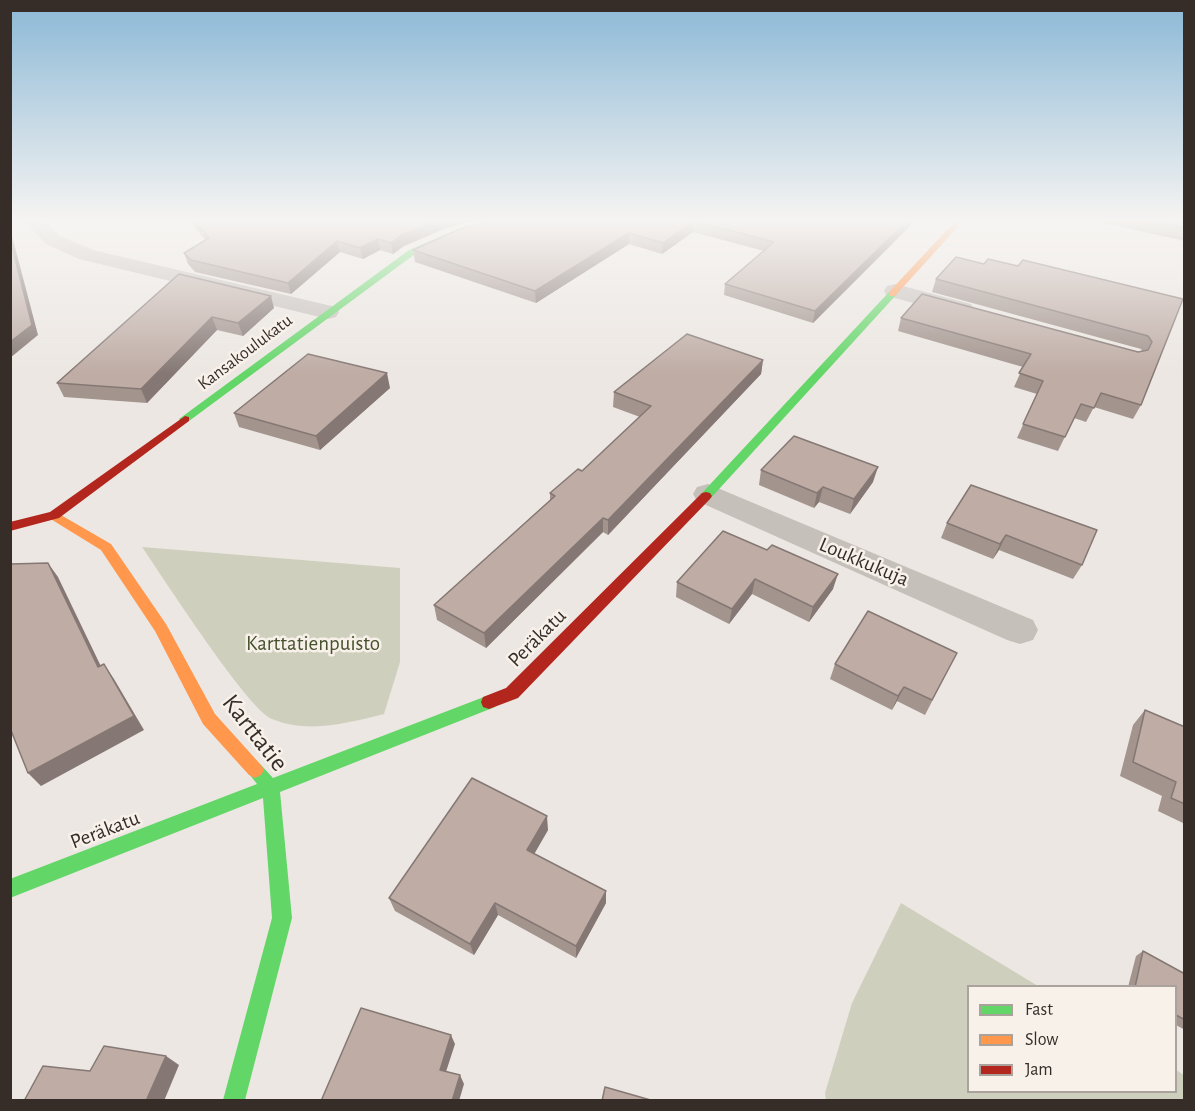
<!DOCTYPE html>
<meta charset="utf-8">
<style>
body{margin:0}
#map{position:relative;width:1195px;height:1111px;overflow:hidden;background:#ece7e2;font-family:"Alegreya Sans",sans-serif}
canvas{display:block}
.frame{position:absolute;inset:0;border:12px solid #362d29;pointer-events:none}
.legend{position:absolute;left:967px;top:985px;width:210px;height:108px;box-sizing:border-box;background:#f8f1ea;border:2px solid #aaa39d;margin:0;padding:8px 10px;list-style:none;font-size:18px;color:#362d29}
.legend li{display:flex;align-items:center;gap:12px;height:30px}
.legend b{width:30px;border:2px solid #aaa39d}
</style>
<div id="map">
<canvas width="1195" height="1111"></canvas>
<div class="frame"></div>
<ul class="legend">
<li><b style="height:8px;background:#63d668"></b>Fast</li>
<li><b style="height:8px;background:#ff974d"></b>Slow</li>
<li><b style="height:8px;background:#b3261e"></b>Jam</li>
</ul>
</div>
<script>
const c = document.querySelector('canvas').getContext('2d');
c.lineJoin = 'round';
function fillPath(path, color) { c.fillStyle = color; c.fill(path, 'evenodd'); }
function strokePath(path, color, width, dash) { c.strokeStyle = color; c.lineWidth = width; c.lineCap = dash ? 'butt' : 'round'; c.setLineDash(dash || []); c.stroke(path); }
function drawText(font, color, halo, rows, align = 'center') {
  c.font = font + ' "Alegreya Sans",sans-serif'; c.lineWidth = 5; c.setLineDash([]); c.textBaseline = 'middle'; c.strokeStyle = halo; c.fillStyle = color; for (const [text, x, y, turn = 0] of rows) {
    c.save(); c.translate(x, y); c.rotate((+turn || 0) * Math.PI / 180); c.textAlign = isNaN(turn) ? turn : align; if (halo) c.strokeText(text, 0, 0); c.fillText(text, 0, 0); c.restore();
  }
}
fillPath(new Path2D(`
 M 142,547 L 400,568 L 400,662 L 384,714 C 347,723 309,734 272,719 C 247,709 163,577 142,547 Z
 M 901,903 L 1038,986 L 968,986 L 968,1092 L 1176,1092 L 1176,1070 L 1184,1075 L 1184,1100 L 826,1100 L 825,1093 L 852,1003 Z`), '#ced0bd');
fillPath(new Path2D(`
 M 21,219 L 41,219 L 60,236 L 93,250 L 336,307 L 339,312 L 336,317 L 328,319 L 79,259 L 46,244 Z
 M 895,284 L 971,304 L 974,309 L 971,314 L 963,316 L 887,296 L 884,291 L 887,286 Z
 M 708,484 L 1033,620 L 1038,630 L 1033,640 L 1020,644 L 1007,640 L 697,501 L 693,494 L 697,487 Z`), '#c6c0bb');
fillPath(new Path2D(`
 M 500,219 L 512,219 L 457,236 L 415,254 L 189,421 L 181,421 L 179,419 L 409,250 L 451,232 Z
 M 889,292 L 897,294 L 710,499 L 702,499 L 700,496 L 702,493 Z
 M 489,695 L 495,697 L 497,702 L 495,707 L 280,792 L 292,918 L 245,1100 L 223,1100 L 272,918 L 263,798 L 10,898 L 10,879 L 257,784 L 246,770 L 249,765 L 255,762 L 261,765 L 273,778 Z`), '#63d668');
fillPath(new Path2D(`
 M 957,219 L 965,219 L 895,296 L 889,296 L 889,292 Z
 M 54,511 L 111,544 L 166,624 L 215,714 L 261,765 L 264,770 L 261,775 L 255,778 L 249,775 L 203,724 L 155,631 L 101,550 L 49,518 L 48,515 Z`), '#ff974d');
fillPath(new Path2D(`
 M 185,416 L 189,417 L 189,421 L 59,518 L 10,531 L 10,522 L 50,512 Z
 M 706,492 L 710,493 L 712,496 L 710,499 L 518,698 L 489,709 L 483,707 L 481,702 L 483,697 L 506,688 L 702,493 Z`), '#b3261e');
fillPath(new Path2D(`
 M 191,219 L 479,219 L 446,228 L 404,246 L 393,254 L 380,250 L 363,259 L 340,252 L 291,294 L 195,272 L 188,264 L 184,253 L 205,240 L 194,226 Z
 M 498,219 L 917,219 L 813,323 L 724,295 L 725,284 L 764,251 L 693,232 L 662,254 L 629,244 L 536,303 L 415,262 L 413,250 Z
 M 1084,219 L 1185,219 L 1185,241 Z
 M 984,264 L 1018,266 L 1183,299 L 1141,405 L 1133,419 L 1094,407 L 1086,422 L 1074,418 L 1058,451 L 1017,438 L 1037,394 L 1014,387 L 1023,367 L 898,331 L 901,318 L 1138,352 L 1142,351 L 1141,349 L 932,292 L 936,279 Z
 M 179,274 L 274,308 L 243,336 L 217,330 L 147,403 L 64,397 L 57,383 Z
 M 763,360 L 761,374 L 608,535 L 603,532 L 486,648 L 437,620 L 434,605 L 550,500 L 550,493 L 582,471 L 640,417 L 613,407 L 614,392 Z
 M 390,388 L 320,450 L 239,427 L 234,413 Z
 M 761,470 L 873,482 L 850,514 L 819,502 L 814,508 L 759,485 Z
 M 947,523 L 1097,530 L 1082,565 L 1073,579 L 999,550 L 993,559 L 941,538 Z
 M 723,531 L 833,589 L 809,622 L 752,594 L 729,624 L 676,597 L 677,582 Z
 M 957,653 L 925,715 L 897,701 L 892,710 L 830,679 L 835,664 Z
 M 1145,710 L 1185,727 L 1185,824 L 1158,811 L 1162,796 L 1120,776 L 1133,725 Z
 M 548,830 L 534,854 L 606,903 L 576,958 L 498,915 L 474,955 L 395,911 L 389,898 Z
 M 1143,951 L 1185,974 L 1185,1030 L 1176,1025 L 1176,987 L 1128,987 L 1136,956 Z`), '#a3948e');
fillPath(new Path2D(`
 M 440,219 L 479,219 L 446,228 L 404,246 L 393,254 L 391,243 L 402,235 Z
 M 909,219 L 917,219 L 813,323 L 815,311 Z
 M 694,221 L 693,232 L 662,254 L 663,243 Z
 M 10,228 L 38,335 L 10,358 Z
 M 629,233 L 629,244 L 536,303 L 535,291 Z
 M 378,239 L 380,250 L 363,259 L 360,248 Z
 M 337,241 L 340,252 L 291,294 L 288,283 Z
 M 271,296 L 274,308 L 243,336 L 238,323 Z
 M 212,317 L 217,330 L 147,403 L 141,389 Z
 M 763,360 L 761,374 L 608,535 L 608,520 Z
 M 387,373 L 390,388 L 320,450 L 316,436 Z
 M 878,467 L 873,482 L 850,514 L 854,499 Z
 M 823,487 L 819,502 L 814,508 L 817,493 Z
 M 603,518 L 603,532 L 486,648 L 484,633 Z
 M 1006,535 L 999,550 L 993,559 L 1000,544 Z
 M 48,563 L 58,577 L 108,681 L 98,667 Z
 M 838,574 L 833,589 L 809,622 L 813,607 Z
 M 755,579 L 752,594 L 729,624 L 732,609 Z
 M 104,664 L 114,679 L 144,730 L 41,786 L 28,773 Z
 M 904,687 L 897,701 L 892,710 L 898,696 Z
 M 547,816 L 548,830 L 529,863 L 527,850 Z
 M 606,891 L 606,903 L 576,958 L 576,946 Z
 M 495,903 L 498,915 L 474,955 L 470,944 Z
 M 451,1035 L 455,1044 L 444,1078 L 440,1070 Z
 M 166,1056 L 179,1065 L 164,1101 L 146,1101 Z
 M 460,1075 L 464,1084 L 459,1101 L 452,1101 Z`), '#857874');
const building = new Path2D(`
 M 193,219 L 440,219 L 402,235 L 391,243 L 378,239 L 360,248 L 337,241 L 288,283 L 191,260 L 184,253 L 209,238 Z
 M 498,219 L 909,219 L 815,311 L 725,284 L 774,242 L 694,221 L 663,243 L 629,233 L 535,291 L 413,250 L 460,229 Z
 M 1141,219 L 1185,219 L 1185,228 Z
 M 10,239 L 32,325 L 10,342 Z
 M 956,257 L 984,264 L 988,259 L 1018,266 L 1023,260 L 1183,299 L 1141,405 L 1101,393 L 1094,408 L 1081,404 L 1065,437 L 1023,424 L 1043,381 L 1019,373 L 1031,354 L 901,318 L 922,294 L 1138,352 L 1148,350 L 1152,342 L 1148,336 L 936,279 Z
 M 179,274 L 271,296 L 238,323 L 212,317 L 141,389 L 57,383 Z
 M 687,334 L 763,360 L 608,520 L 603,518 L 484,633 L 434,605 L 555,496 L 550,493 L 578,469 L 582,471 L 651,406 L 614,392 Z
 M 308,354 L 387,373 L 316,436 L 234,413 Z
 M 794,436 L 878,467 L 854,499 L 823,487 L 817,493 L 761,470 Z
 M 971,485 L 1097,530 L 1082,565 L 1006,535 L 1000,544 L 947,523 Z
 M 723,531 L 767,550 L 772,545 L 838,574 L 813,607 L 755,579 L 732,609 L 677,582 Z
 M 48,563 L 98,667 L 104,664 L 134,716 L 28,773 L 10,728 L 10,564 Z
 M 868,611 L 957,653 L 932,700 L 904,687 L 898,696 L 835,664 Z
 M 1145,710 L 1185,727 L 1185,804 L 1171,798 L 1176,782 L 1133,762 Z
 M 472,778 L 547,816 L 527,850 L 606,891 L 576,946 L 495,903 L 470,944 L 389,898 Z
 M 1143,951 L 1185,974 L 1185,1020 L 1176,1015 L 1176,987 L 1135,987 Z
 M 361,1008 L 451,1035 L 440,1070 L 460,1075 L 452,1101 L 321,1101 Z
 M 104,1046 L 166,1056 L 146,1101 L 24,1101 L 43,1066 L 90,1071 Z
 M 605,1087 L 654,1101 L 602,1101 Z`);
fillPath(building, '#beaca5');
strokePath(building, '#857874', 1.5);
const sky = c.createLinearGradient(0, 0, 0, 374);
sky.addColorStop(0, '#8bb8d6');
sky.addColorStop(0.59, '#f6f4f2');
sky.addColorStop(1, '#f6f4f200');
c.fillStyle = sky;
c.fillRect(0, 0, 1195, 374);
drawText('18px', '#362d29', '#f8f1ea', [
 ["Kansakoulukatu",245,352,-37]
]);
drawText('21px', '#362d29', '#f8f1ea', [
 ["Loukkukuja",864,562,23],
 ["Peräkatu",537,638,-45],
 ["Peräkatu",105,830,-21]
]);
drawText('21px', '#47522f', '#f8f1ea', [
 ["Karttatienpuisto",313,644]
]);
drawText('26px', '#362d29', '#f8f1ea', [
 ["Karttatie",255,733,52]
]);
</script>
